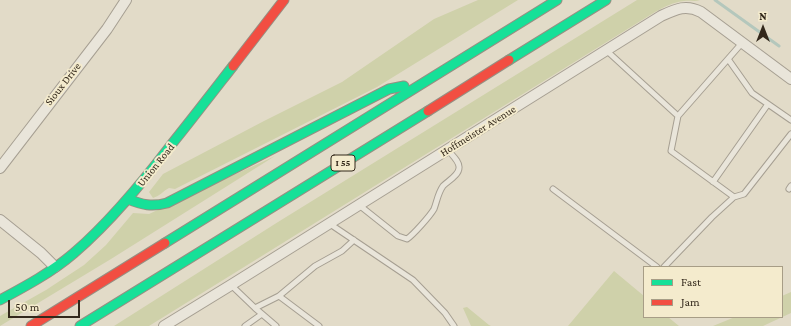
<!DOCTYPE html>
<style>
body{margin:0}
#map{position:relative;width:791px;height:326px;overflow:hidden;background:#e2dbc8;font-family:"Crimson Pro",serif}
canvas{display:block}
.legend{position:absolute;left:643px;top:266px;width:140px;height:52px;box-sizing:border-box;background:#f4ebcd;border:1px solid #a79d86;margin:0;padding:5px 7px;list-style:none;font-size:12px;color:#33281b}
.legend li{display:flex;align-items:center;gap:8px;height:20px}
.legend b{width:20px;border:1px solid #a79d86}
.north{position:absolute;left:743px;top:8px;width:40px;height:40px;-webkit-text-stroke:3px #f4ebcd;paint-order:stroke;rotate:0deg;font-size:11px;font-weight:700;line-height:16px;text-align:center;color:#33281b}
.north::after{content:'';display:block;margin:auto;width:14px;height:18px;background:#33281b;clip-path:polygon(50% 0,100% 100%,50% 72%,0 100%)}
.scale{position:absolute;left:8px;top:300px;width:72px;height:18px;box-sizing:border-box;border:2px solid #33281b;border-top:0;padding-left:5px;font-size:12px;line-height:14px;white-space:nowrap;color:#33281b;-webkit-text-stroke:3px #f4ebcd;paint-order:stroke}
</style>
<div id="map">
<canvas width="791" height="326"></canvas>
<ul class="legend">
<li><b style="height:5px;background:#16e098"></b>Fast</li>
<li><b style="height:5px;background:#f24e42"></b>Jam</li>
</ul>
<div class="north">N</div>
<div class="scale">50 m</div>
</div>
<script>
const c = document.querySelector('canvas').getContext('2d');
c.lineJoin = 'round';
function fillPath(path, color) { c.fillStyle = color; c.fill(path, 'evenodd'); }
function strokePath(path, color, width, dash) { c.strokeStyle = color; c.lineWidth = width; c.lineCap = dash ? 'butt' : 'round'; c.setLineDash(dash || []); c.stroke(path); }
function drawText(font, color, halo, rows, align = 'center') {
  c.font = font + ' "Crimson Pro",serif'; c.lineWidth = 4; c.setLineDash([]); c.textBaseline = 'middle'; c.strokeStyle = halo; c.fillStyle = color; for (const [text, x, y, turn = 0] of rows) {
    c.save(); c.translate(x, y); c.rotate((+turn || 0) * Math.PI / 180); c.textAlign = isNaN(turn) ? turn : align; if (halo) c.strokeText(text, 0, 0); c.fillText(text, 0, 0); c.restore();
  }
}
fillPath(new Path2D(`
 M 478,0 L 518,0 L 377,87 L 175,189 L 169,188 C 163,191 160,196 153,198 L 149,192 L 163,174 L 264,121 L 342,82 L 434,19 Z
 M 637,0 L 700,0 C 695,2 690,0 684,1 C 674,2 664,7 655,12 L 149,326 L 114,326 L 278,222 Z
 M 275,156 L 111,259 L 0,326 L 0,316 L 46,290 L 84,265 L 106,245 L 133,213 L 149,214 Z
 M 614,271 L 644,296 L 644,317 L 668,317 L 679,326 L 568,326 Z
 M 791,292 L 791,313 L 763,326 L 713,326 L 735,317 L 782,317 L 782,296 Z
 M 467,307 L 489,325 L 491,326 L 471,326 L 463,308 Z`), '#cfd1aa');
strokePath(new Path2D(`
 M 715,0 L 779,46`), '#b4c7bc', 3);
const lane = new Path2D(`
 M 607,51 L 678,116 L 742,43
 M 728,59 L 752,93 L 791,120
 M 678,116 L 671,151 L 734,197 L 744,194 L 791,134
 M 713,182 L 768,104
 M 553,189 L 657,267
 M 789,189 L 791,186
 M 359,205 L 398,236 L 407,239 C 413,235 430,216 434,209 C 437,201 438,193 443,186 C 448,181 459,175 459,168 C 460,162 452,155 448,150
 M 330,224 L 413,280 L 445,313 L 454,326
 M 664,267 L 712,217 L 734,197
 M 231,285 L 255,308 L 279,296
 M 255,308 L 276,326
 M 245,326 L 262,314
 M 319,326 L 279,296 L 315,266 L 342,251 L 354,240`);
const street = new Path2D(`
 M 0,168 L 107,29 L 126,0
 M 0,220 L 41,253 L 55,267
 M 164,326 L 231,285 L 661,16 C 676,9 686,4 701,12 L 791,79`);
const fast = new Path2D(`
 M 509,60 L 606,0
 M 128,199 C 142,205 152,207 167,203 L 389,89 L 404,86
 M 165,243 L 557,0
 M 0,300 C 26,286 52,272 74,253 C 111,221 142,183 171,145 C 192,119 212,93 233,66
 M 80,326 L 428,111`);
const jam = new Path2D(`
 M 233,66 L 284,0
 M 428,111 L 509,60
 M 31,326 L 165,243`);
strokePath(lane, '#a69f92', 7);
strokePath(street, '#a69f92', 12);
strokePath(fast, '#968f82', 11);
strokePath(jam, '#968f82', 11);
strokePath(lane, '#e9e5da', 5);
strokePath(street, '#e9e5da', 10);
strokePath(fast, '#16e098', 9);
strokePath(jam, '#f24e42', 9);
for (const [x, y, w] of [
 [343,163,24]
]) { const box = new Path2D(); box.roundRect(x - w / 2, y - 8, w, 16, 3); c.fillStyle = '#f4ebcd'; c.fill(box); strokePath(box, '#33281b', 1); }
drawText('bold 10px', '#33281b', null, [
 ["I 55",343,163]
]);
drawText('11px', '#33281b', '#f4ebcd', [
 ["Sioux Drive",63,84,-52],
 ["Hoffmeister Avenue",478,131,-32],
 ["Union Road",156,165,-51]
]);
</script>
